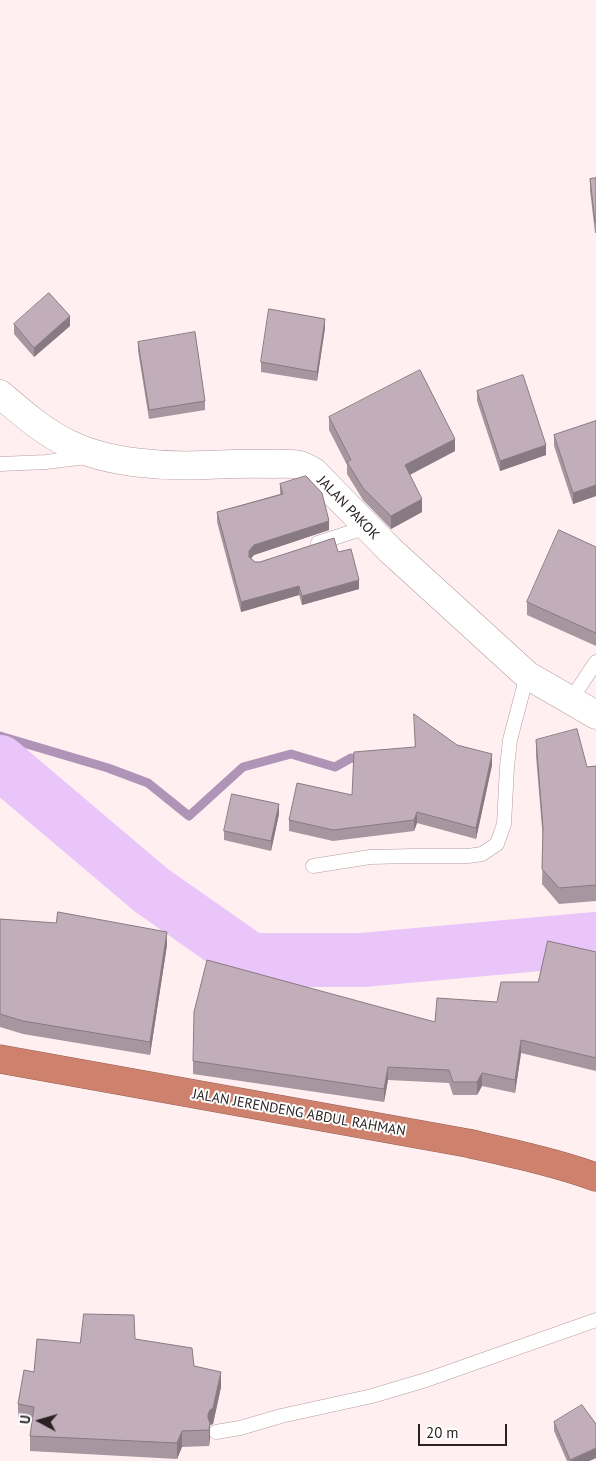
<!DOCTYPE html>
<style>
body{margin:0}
#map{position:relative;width:596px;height:1461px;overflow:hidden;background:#ffeff1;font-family:"PT Sans",sans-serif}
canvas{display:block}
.north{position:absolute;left:15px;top:1396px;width:50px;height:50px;-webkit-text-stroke:4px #fff;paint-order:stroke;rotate:276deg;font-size:14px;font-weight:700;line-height:20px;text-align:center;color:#2a2122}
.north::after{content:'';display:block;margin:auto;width:18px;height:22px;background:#2a2122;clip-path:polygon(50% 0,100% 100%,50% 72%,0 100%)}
.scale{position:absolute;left:418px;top:1424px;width:89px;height:22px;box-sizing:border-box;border:2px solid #2a2122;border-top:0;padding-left:6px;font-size:15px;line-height:18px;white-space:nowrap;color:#2a2122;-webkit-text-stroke:4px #fff;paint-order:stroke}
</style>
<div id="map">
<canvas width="596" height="1461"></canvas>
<div class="north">U</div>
<div class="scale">20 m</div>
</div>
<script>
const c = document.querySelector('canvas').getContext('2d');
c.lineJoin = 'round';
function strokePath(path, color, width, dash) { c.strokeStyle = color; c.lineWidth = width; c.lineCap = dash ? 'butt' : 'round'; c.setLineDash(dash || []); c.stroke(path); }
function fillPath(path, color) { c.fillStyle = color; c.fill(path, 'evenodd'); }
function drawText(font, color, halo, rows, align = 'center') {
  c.font = font + ' "PT Sans",sans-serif'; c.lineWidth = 4; c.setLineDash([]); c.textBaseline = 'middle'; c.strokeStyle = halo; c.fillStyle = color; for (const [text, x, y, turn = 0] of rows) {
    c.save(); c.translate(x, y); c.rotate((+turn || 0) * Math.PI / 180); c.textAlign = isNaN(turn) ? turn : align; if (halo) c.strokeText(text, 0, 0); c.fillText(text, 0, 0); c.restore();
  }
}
strokePath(new Path2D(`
 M 0,736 L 108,768 L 148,783 L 189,816 L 243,767 L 291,754 L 335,767 L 351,758 L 366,760`), '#b094b8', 9);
strokePath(new Path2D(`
 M 0,762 L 151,890 L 251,960 L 362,960 L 596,939`), '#e9c5f9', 54);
const lane = new Path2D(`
 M 0,464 L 46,462 L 86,457
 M 318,543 L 367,527
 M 570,701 L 596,662
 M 313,866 L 370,857 L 412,856 L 468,856 L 482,854 L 497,844 L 504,824 L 507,767 L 510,740 L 527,675
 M 216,1432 L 240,1428 L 281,1416 L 372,1396 L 426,1380 L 596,1320`);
const street = new Path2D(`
 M 0,394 C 22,413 45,433 71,445 C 108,463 165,467 205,465 C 228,464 251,463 274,464 C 282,464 292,463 300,465 C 305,467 309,469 314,472 L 390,550 L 527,675 L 596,715`);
const highway = new Path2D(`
 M 0,1059 L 467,1143 C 511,1153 554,1162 596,1177`);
strokePath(lane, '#b59da1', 15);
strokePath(street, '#b59da1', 29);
strokePath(highway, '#956053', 29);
strokePath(lane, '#fff', 14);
strokePath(street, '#fff', 28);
strokePath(highway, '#ce826e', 28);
fillPath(new Path2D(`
 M 596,178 L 596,233 L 595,233 L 590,190 L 590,179 Z
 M 14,324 L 70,326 L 34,357 L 14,334 Z
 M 325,328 L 317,381 L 261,372 L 261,362 Z
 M 138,342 L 205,401 L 205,410 L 149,419 L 138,351 Z
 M 477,391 L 546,455 L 500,471 L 477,401 Z
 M 329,417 L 455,451 L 410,475 L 422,512 L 391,529 L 363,500 L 347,474 L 347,465 L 329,430 Z
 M 596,421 L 596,496 L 573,504 L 554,446 L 554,435 Z
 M 280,484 L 329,530 L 254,555 L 251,558 L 255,562 L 260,562 L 338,552 L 359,589 L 302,605 L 299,595 L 241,612 L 217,522 L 217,512 L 280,494 Z
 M 596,547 L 596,646 L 527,615 L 527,602 Z
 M 536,740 L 587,767 L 596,766 L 596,901 L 559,904 L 542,884 L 543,840 L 536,756 Z
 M 457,745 L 492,765 L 476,839 L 417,823 L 414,831 L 333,841 L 289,831 L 289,820 L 352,795 Z
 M 279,814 L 271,851 L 224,840 L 224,831 Z
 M 0,919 L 167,945 L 150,1055 L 23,1034 L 0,1027 Z
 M 596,952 L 596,1071 L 521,1053 L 515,1093 L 482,1086 L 477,1095 L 453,1095 L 449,1083 L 388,1080 L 384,1102 L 193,1074 L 193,1061 L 435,1022 L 497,1002 L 538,982 Z
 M 135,1339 L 194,1366 L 221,1387 L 213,1424 L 210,1425 L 210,1438 L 209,1446 L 182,1447 L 177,1459 L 30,1451 L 30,1436 L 32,1422 L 18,1420 L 18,1404 L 34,1372 L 80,1343 Z
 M 554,1422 L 596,1458 L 589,1461 L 567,1461 L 554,1431 Z`), '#a796a0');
fillPath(new Path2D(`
 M 70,316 L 70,326 L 34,357 L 34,348 Z
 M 325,319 L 325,328 L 317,381 L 317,372 Z
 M 455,439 L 455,451 L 405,477 L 405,465 Z
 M 546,445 L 546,455 L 500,471 L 500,461 Z
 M 596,485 L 596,496 L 573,504 L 573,493 Z
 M 422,499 L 422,512 L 391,529 L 391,516 Z
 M 329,521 L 329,530 L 254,555 L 249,561 L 249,551 L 254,545 Z
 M 359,580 L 359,589 L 302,605 L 302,596 Z
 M 299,586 L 299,595 L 241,612 L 241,602 Z
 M 492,754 L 492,765 L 476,839 L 476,828 Z
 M 279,804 L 279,814 L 271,851 L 271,841 Z
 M 417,812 L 417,823 L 414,831 L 414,820 Z
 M 167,932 L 167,945 L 150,1055 L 150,1042 Z
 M 521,1040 L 521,1053 L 515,1093 L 515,1080 Z
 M 388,1067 L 388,1080 L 384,1102 L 384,1089 Z
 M 482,1073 L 482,1086 L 477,1095 L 477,1082 Z
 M 221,1372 L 221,1387 L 213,1424 L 210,1425 L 210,1438 L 209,1446 L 209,1430 L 208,1429 L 208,1434 L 208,1414 Z
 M 182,1431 L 182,1447 L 177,1459 L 177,1443 Z
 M 596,1448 L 596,1458 L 589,1461 L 570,1461 Z`), '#887a82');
const building = new Path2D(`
 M 596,178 L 596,222 L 595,222 L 590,179 Z
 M 49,293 L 70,316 L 34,348 L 14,324 Z
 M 269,309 L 325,319 L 317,372 L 261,362 Z
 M 195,332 L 205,401 L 149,410 L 138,342 Z
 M 420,370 L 455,439 L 405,465 L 422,499 L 391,516 L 363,488 L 347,462 L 351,460 L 329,417 Z
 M 523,375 L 546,445 L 500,461 L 477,391 Z
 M 596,421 L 596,485 L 573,493 L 554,435 Z
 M 306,476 L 322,493 L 329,521 L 254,545 L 249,551 L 249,557 L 255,562 L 260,562 L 334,538 L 338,552 L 351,549 L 359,580 L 302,596 L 299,586 L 241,602 L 217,512 L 283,494 L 280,484 Z
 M 559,530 L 596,547 L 596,633 L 527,602 Z
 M 414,714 L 457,745 L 492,754 L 476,828 L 417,812 L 414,820 L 333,830 L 289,820 L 297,783 L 352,795 L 354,752 L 415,747 Z
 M 577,729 L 587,767 L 596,766 L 596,885 L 559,888 L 542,869 L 543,828 L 536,740 Z
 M 232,794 L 279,804 L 271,841 L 224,831 Z
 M 58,912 L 167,932 L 150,1042 L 23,1021 L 0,1014 L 0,919 L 56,923 Z
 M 548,941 L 596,952 L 596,1058 L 521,1040 L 515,1080 L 482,1073 L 477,1082 L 453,1082 L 449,1070 L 388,1067 L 384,1089 L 193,1061 L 194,1012 L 207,960 L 435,1022 L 437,998 L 497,1002 L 501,982 L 538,982 Z
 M 84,1314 L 134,1315 L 135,1339 L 192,1348 L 194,1366 L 221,1372 L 213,1408 L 210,1410 L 208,1414 L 208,1418 L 210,1423 L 209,1430 L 182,1431 L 177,1443 L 30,1436 L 34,1407 L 18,1404 L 24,1370 L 34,1372 L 37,1339 L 80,1343 Z
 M 582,1405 L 596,1424 L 596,1448 L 570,1460 L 554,1422 Z`);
fillPath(building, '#c2aeba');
strokePath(building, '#887a82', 1);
drawText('14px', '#2a2122', '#fff', [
 ["JALAN PAKOK",348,508,46],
 ["JALAN JERENDENG ABDUL RAHMAN",299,1113,10]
]);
</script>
